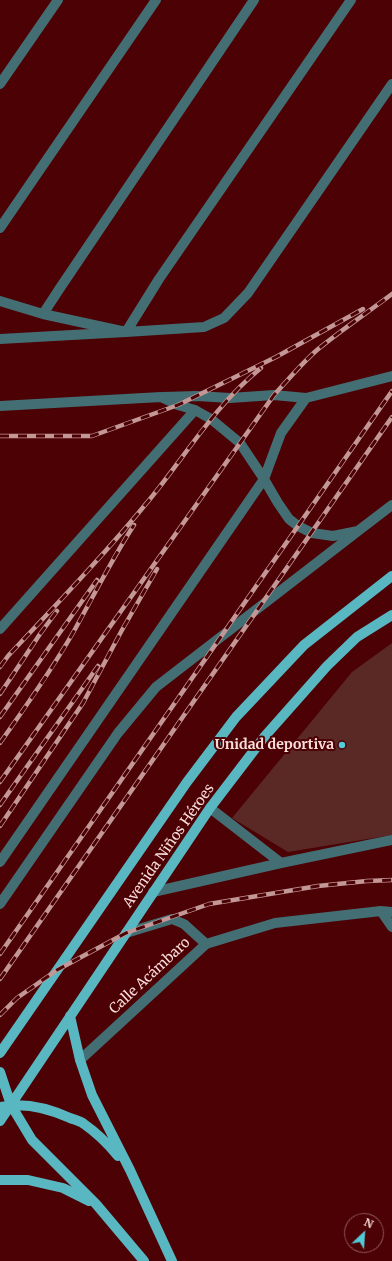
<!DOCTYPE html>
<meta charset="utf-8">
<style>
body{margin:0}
#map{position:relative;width:392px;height:1261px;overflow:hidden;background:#4c0105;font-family:Merriweather,serif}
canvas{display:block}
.north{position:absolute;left:344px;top:1213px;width:40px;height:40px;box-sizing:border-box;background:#4c0105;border:1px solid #91595a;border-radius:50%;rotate:25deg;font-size:11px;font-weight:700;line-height:16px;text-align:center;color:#f9ddda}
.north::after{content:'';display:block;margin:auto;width:14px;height:18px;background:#52cbd9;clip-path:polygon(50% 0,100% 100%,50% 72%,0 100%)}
</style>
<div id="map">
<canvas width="392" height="1261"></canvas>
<div class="north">N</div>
</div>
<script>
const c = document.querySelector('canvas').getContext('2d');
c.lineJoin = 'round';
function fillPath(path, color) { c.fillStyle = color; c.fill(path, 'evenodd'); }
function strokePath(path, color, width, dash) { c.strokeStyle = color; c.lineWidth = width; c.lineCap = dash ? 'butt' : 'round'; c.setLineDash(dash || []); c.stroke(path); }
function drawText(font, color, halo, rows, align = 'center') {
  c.font = font + ' Merriweather,serif'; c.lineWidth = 4; c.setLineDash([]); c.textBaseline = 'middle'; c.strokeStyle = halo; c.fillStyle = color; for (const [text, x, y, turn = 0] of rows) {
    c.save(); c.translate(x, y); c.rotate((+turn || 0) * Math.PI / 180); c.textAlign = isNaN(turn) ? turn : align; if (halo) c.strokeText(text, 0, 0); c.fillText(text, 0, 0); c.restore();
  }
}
fillPath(new Path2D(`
 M 392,643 L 392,835 L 288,852 L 232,818 L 352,672 Z`), '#5a2825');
strokePath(new Path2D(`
 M 0,84 L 58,0
 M 0,228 L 156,0
 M 0,301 L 43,314 L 126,332 L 204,327 L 224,318 L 248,293 L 392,84
 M 43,314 L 60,288 L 254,0
 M 0,339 L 126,332 L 159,279 L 351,0
 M 163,397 L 197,396 L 230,398 L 274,395 L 306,398 L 392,376
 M 306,398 L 281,433 L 264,479 L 278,503 L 289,519 L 298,526 L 312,533 L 333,536 L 358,531 L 392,505
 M 0,406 L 161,397 L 178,405 L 195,410 L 211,419 L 240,443 L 264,479 L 0,862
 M 0,629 L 195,410
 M 210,808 L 281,863
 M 153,892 L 281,863 L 392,840
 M 0,904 L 118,733 L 156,687 L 358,531
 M 381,911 L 392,927
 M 126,933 L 172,919 L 184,924 L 206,944
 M 80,1060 L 206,944 L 275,923 L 381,911 L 392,912`), '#436e73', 10);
strokePath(new Path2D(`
 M 70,1016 L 80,1060 L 92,1095 L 130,1170 L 172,1261
 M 0,1053 L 187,782 L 236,717 L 304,645 L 392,576
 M 0,1072 L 11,1105 L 32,1140 L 96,1204 L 144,1261
 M 0,1107 C 24,1102 48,1108 70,1118 C 75,1120 80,1121 84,1124 C 97,1133 108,1144 118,1156
 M 0,1121 L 210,808 L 265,736 L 327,666 L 357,637 L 392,615
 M 0,1180 L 28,1180 L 63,1188 L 89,1201`), '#59b7c2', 10);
const rail = new Path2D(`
 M 0,436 L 92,436 L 178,405 L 276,357 L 363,309
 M 0,667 L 8,656 C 56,605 105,554 150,499 C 186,455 216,404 261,368
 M 0,694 L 40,634 L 57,611
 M 0,717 L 97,580
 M 0,743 C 26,706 52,670 74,631 C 94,595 112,559 134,525
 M 0,782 L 274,395 C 288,380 301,364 317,350 C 341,330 367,313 392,294
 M 0,805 L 98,666
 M 0,826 L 83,703 L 122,630 L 157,569
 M 0,954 L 392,391
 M 0,979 L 392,417
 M 0,1015 L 17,998 L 57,970 L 126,933 L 209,904 L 318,886 L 367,881 L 392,880`);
strokePath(rail, '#c29796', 4.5);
strokePath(rail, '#4c0105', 3, [9]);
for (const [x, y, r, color] of [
 [342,745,4,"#52cbd9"]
]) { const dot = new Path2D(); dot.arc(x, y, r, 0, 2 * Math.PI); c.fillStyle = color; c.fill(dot); strokePath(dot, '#4c0105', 1.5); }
drawText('bold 14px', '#f9ddda', '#4c0105', [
 ["Unidad deportiva",334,745]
], 'right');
drawText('14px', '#f9ddda', '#4c0105', [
 ["Avenida Niños Héroes",169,846,-55],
 ["Calle Acámbaro",150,976,-43]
]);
</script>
